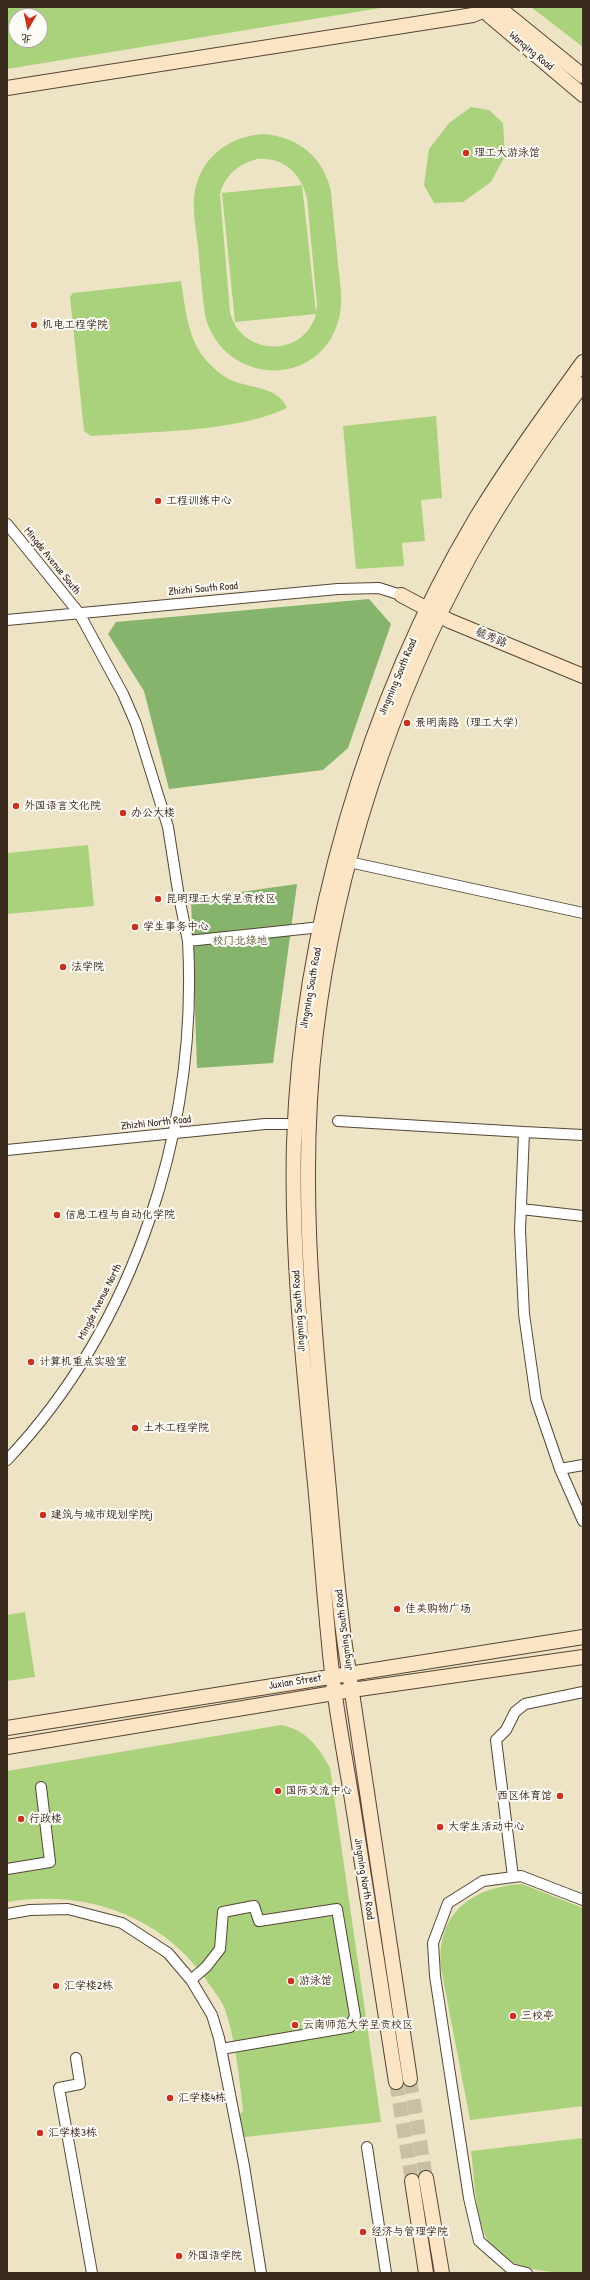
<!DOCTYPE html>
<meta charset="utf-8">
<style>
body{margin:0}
#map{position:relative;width:590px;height:2280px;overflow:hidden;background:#ede4c5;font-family:"Patrick Hand","LXGW WenKai TC",sans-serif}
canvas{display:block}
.frame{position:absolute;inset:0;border:8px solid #3b2a1e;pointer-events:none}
.north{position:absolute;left:8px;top:8px;width:40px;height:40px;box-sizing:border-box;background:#fdfcf7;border:1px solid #afa8a0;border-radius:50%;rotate:189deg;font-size:11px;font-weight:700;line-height:16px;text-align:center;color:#3b2a1e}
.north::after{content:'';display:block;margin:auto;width:14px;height:18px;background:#c8321e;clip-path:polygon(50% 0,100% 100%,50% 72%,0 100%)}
</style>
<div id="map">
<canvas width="590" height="2280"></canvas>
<div class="frame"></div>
<div class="north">北</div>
</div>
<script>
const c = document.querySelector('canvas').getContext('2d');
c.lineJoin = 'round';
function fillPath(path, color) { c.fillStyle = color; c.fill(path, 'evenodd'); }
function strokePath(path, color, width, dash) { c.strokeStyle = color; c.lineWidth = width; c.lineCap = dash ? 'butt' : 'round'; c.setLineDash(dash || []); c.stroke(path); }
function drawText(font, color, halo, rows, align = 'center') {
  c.font = font + ' "Patrick Hand","LXGW WenKai TC",sans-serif'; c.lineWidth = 4; c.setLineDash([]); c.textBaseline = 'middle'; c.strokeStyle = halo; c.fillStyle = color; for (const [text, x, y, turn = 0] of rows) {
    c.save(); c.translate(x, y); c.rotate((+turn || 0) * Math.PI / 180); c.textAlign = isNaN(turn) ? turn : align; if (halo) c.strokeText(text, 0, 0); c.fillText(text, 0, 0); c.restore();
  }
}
fillPath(new Path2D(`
 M 7,7 L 387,7 L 7,69 ZM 16,16 L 40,16 L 40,40 L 16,40 Z
 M 531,7 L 583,7 L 583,47 Z
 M 471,107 L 489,110 L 503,123 L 505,156 L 491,182 L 463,202 L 434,203 L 424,185 L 429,149 L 449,123 Z
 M 264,134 C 298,137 324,157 331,192 C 333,216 336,240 338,265 C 340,283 344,304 338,322 C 317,391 221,384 205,315 C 202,292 200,269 198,246 C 196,230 193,213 194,197 C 198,159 228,136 264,134 ZM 257,159 C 283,157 301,173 307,198 L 317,305 L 316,313 L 302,185 L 222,193 L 235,322 L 316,314 C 304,359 240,356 230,312 L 220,194 C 225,175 238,164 257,159 Z
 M 181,281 C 185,305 187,334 202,355 C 208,363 217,372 227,378 C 246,389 278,385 287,408 C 233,433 152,431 91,436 L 84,431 L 70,297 L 73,293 Z
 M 436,416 L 442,498 L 421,500 L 425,541 L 402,543 L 404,566 L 356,569 L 343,426 Z
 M 88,845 L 94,906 L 7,914 L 7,853 Z
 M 25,1612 L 35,1677 L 7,1681 L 7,1615 Z
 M 281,1725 C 305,1729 319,1747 330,1768 L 381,2122 L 245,2137 L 235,2119 L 243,2111 C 239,2077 236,2039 224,2007 C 220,1998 212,1989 207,1981 C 162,1915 84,1889 7,1902 L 7,1771 Z
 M 522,1884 L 583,1908 L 583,2106 L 470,2120 L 441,1968 C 436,1913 472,1887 522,1884 Z
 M 583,2138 L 583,2273 C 547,2273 497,2271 483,2230 C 475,2207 474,2175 471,2151 Z`), '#aad27c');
fillPath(new Path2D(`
 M 369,599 L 391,624 L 348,748 L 323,770 L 169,789 L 144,691 L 108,634 L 116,622 Z
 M 297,884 L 273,1063 L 197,1068 L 191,899 Z`), '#87b46c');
strokePath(new Path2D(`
 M 410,2079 L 426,2178
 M 396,2082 L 412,2181`), '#c9bfa4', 14, [14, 7]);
const street = new Path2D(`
 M 7,524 L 79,613 L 123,694 L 136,724 L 168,827 L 179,897 L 188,941
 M 7,620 L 338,589 L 379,588 L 401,595
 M 349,862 L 583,913
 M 338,1121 L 524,1132
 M 583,1135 L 524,1132 L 520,1230 L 524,1314 L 536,1399 L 560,1469 L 583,1521
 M 7,1150 L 265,1124 L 300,1124
 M 521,1209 L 583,1216
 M 7,1460 C 136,1323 198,1128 188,941 L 321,927
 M 560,1469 L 583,1465
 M 7,1869 L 50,1862 L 41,1787
 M 513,1877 L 496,1740 L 506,1730 L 515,1712 L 525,1704 L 583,1692
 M 7,1914 L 30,1910 L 68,1909 L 122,1923 L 168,1953 L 191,1980 L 212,2015 L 219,2038 L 244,2166 L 261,2273
 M 191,1980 L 206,1967 L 220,1949 L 223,1912 L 254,1906 L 259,1921 L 337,1909 L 355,2016 L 350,2027 L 221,2049
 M 76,2058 L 80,2084 L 59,2088 L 92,2273
 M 367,2147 L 386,2273
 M 527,2273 L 511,2269 L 479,2241 L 469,2198 L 435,1976 L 433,1943 L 448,1903 L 483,1881 L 521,1876 L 583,1900`);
const secondary = new Path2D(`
 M 479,7 L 583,95
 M 498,7 L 583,76
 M 7,88 L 473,15 L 491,7
 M 401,595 L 450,621 L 583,676
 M 7,1728 L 583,1637
 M 7,1747 L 352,1690 L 583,1657
 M 410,2079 C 390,1939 367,1799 347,1659 C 336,1589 332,1517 325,1447 C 312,1308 299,1171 316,1032 C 336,868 391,699 471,554 C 504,495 542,439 583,384
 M 396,2082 C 381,1990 367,1898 353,1806 C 346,1762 337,1717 332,1673 C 325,1610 321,1547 315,1484 C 304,1371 291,1257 294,1143 C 301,930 367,701 476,518 C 509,464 546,413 583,362
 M 426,2178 L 442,2273
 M 412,2181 L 426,2273`);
strokePath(street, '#564637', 12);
strokePath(secondary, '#564637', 16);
strokePath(street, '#fff', 10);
strokePath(secondary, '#fce5c4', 14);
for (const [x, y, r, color] of [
 [466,153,4,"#c8321e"],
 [34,325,4,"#c8321e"],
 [158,501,4,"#c8321e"],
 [407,723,4,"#c8321e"],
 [16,806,4,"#c8321e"],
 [123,813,4,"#c8321e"],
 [158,899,4,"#c8321e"],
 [135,927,4,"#c8321e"],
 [63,967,4,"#c8321e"],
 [57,1215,4,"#c8321e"],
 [31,1362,4,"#c8321e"],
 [135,1428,4,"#c8321e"],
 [43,1515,4,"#c8321e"],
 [397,1609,4,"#c8321e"],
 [278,1791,4,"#c8321e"],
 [560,1796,4,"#c8321e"],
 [21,1819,4,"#c8321e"],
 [440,1827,4,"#c8321e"],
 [291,1981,4,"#c8321e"],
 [56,1986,4,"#c8321e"],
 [513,2016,4,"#c8321e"],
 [295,2025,4,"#c8321e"],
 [170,2098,4,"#c8321e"],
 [40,2133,4,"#c8321e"],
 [363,2232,4,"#c8321e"],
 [179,2256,4,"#c8321e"]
]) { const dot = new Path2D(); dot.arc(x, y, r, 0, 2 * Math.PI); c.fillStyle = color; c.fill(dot); strokePath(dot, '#fdfcf7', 1.5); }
drawText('11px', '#3b2a1e', '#fdfcf7', [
 ["Wanqing Road",531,51,40],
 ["Mingde Avenue South",52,561,51],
 ["Zhizhi South Road",203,589,-5],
 ["毓秀路",491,638,23],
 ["Jingming South Road",398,677,-67],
 ["Jingming South Road",311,988,-80],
 ["Zhizhi North Road",156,1123,-6],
 ["Mingde Avenue North",100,1302,-63],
 ["Jingming South Road",299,1311,-94],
 ["Jingming South Road",344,1630,-97],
 ["Juxian Street",295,1682,-9],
 ["Jingming North Road",364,1879,81]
]);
drawText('11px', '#3b2a1e', '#fdfcf7', [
 ["理工大游泳馆",474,153],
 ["机电工程学院",42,325],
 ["工程训练中心",166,501],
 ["景明南路（理工大学）",415,723],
 ["外国语言文化院",24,806],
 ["办公大楼",131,813],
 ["昆明理工大学呈贡校区",166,899],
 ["学生事务中心",143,927],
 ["法学院",71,967],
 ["信息工程与自动化学院",65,1215],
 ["计算机重点实验室",39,1362],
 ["土木工程学院",143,1428],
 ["建筑与城市规划学院j",51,1515],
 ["佳美购物广场",405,1609],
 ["国际交流中心",286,1791],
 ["西区体育馆",552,1796,"right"],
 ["行政楼",29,1819],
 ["大学生活动中心",448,1827],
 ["游泳馆",299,1981],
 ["汇学楼2栋",64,1986],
 ["三校亭",521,2016],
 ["云南师范大学呈贡校区",303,2025],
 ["汇学楼4栋",178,2098],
 ["汇学楼3栋",48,2133],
 ["经济与管理学院",371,2232],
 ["外国语学院",187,2256]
], 'left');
drawText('11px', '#5c5c3a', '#fdfcf7', [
 ["校门北绿地",240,941]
]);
</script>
